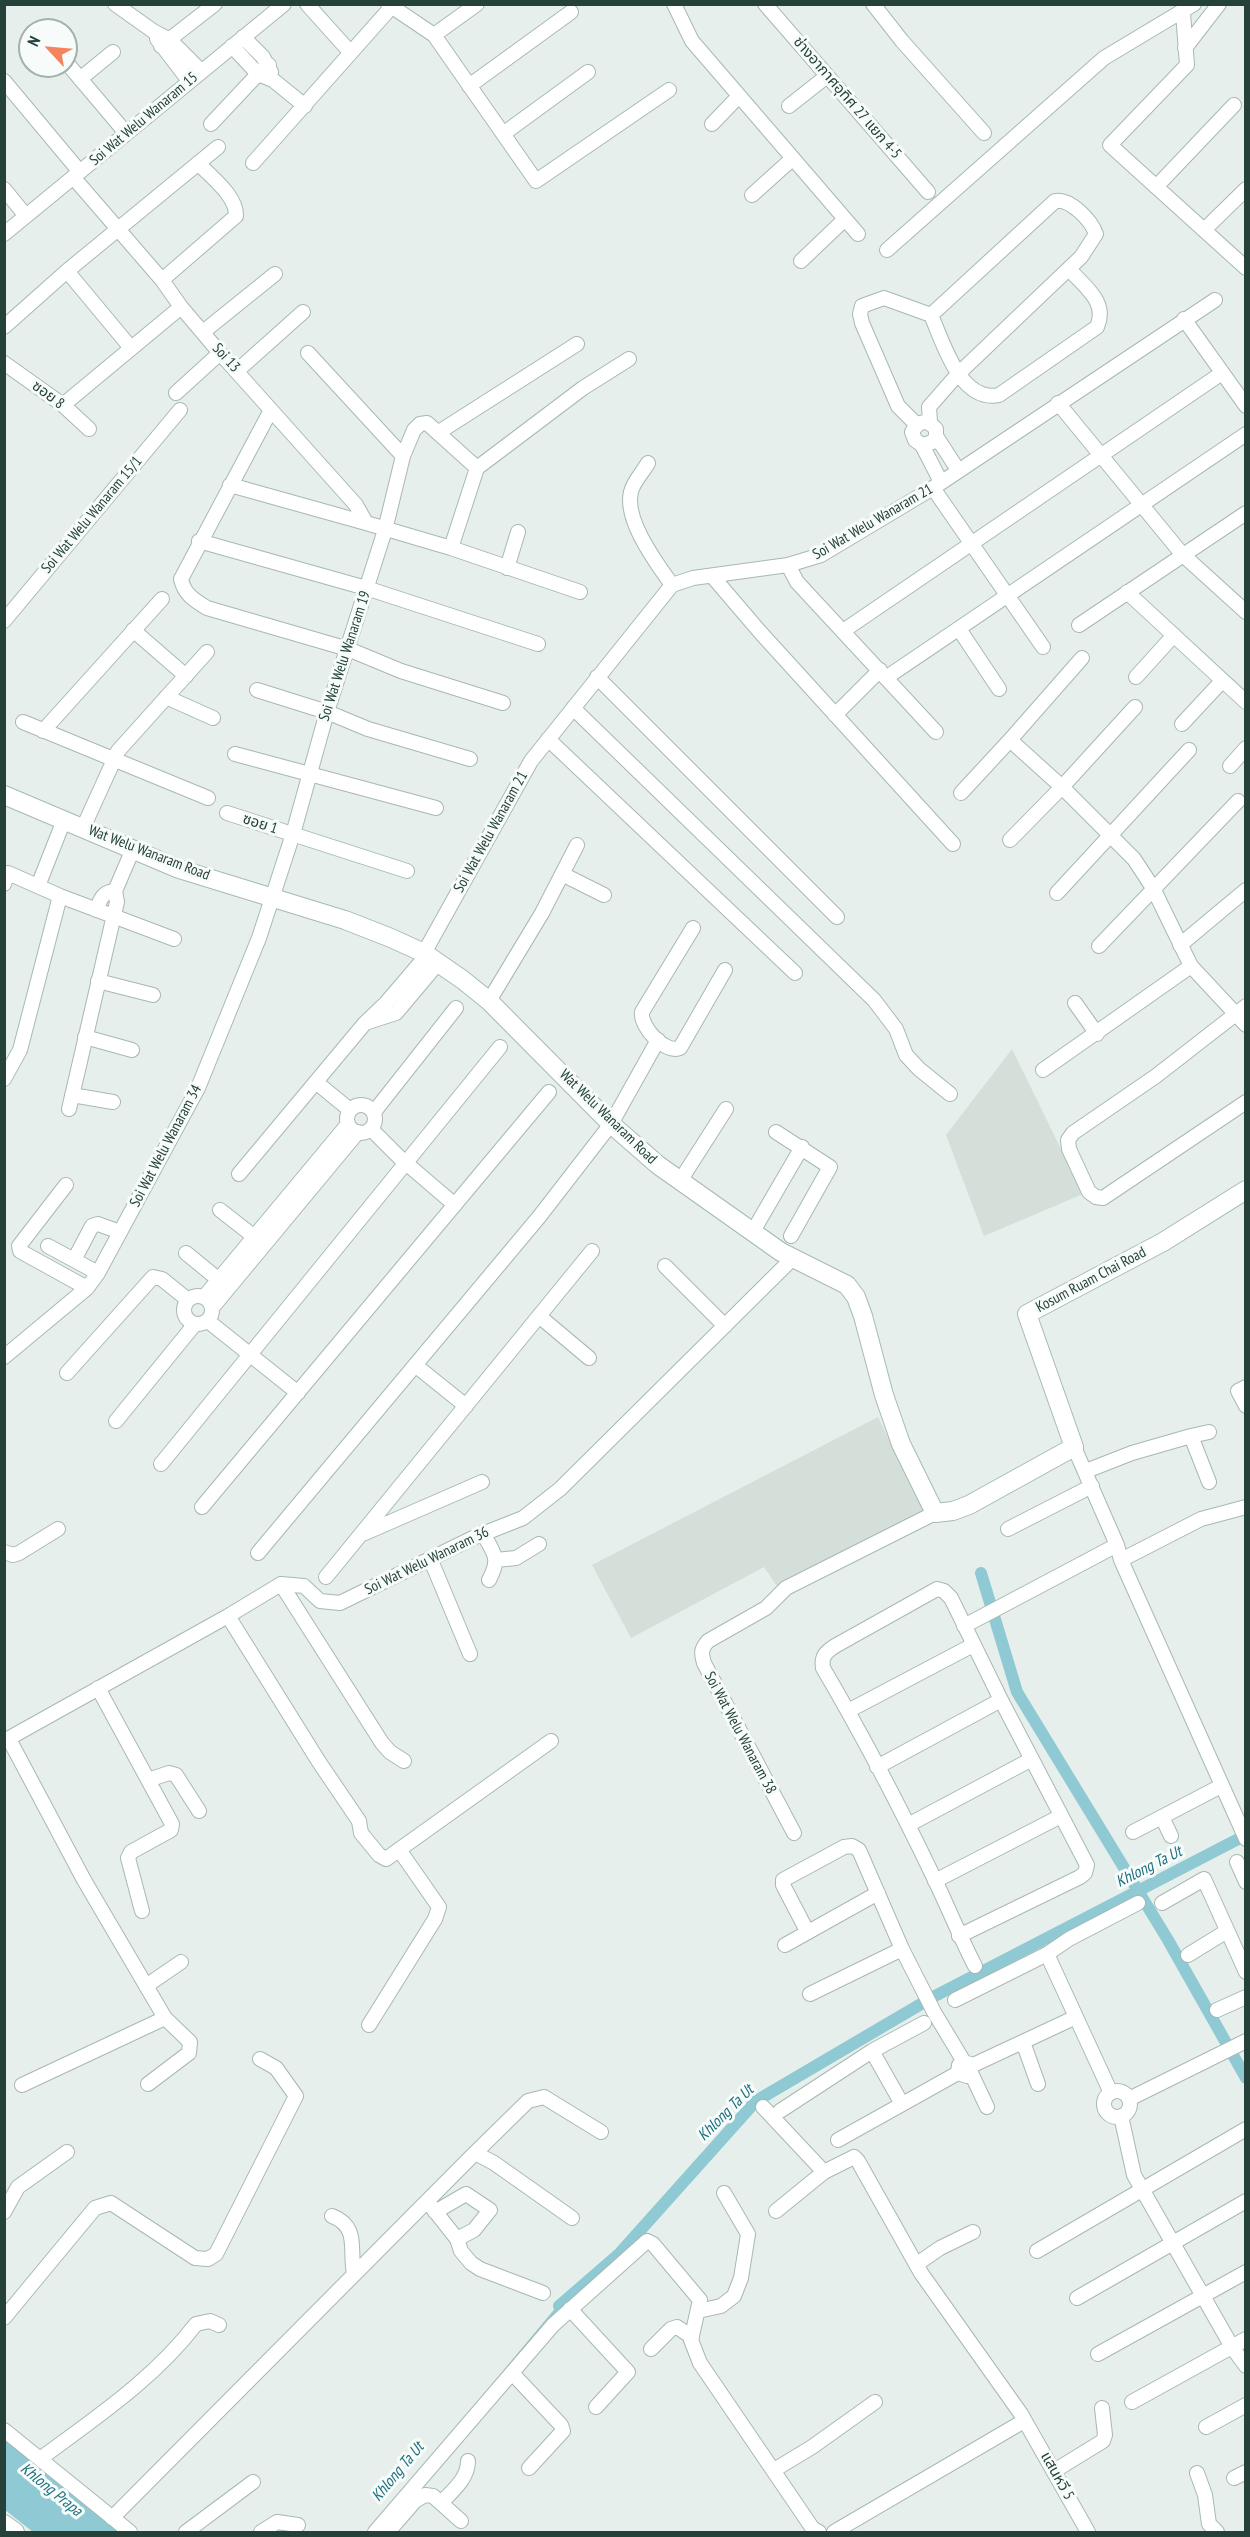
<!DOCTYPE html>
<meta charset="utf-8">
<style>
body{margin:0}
#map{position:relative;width:1250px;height:2537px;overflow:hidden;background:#e6efeb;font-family:"PT Sans Narrow",sans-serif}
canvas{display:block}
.frame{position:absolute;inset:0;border:6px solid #24423a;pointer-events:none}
.north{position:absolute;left:18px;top:18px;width:60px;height:60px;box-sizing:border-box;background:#f7fbf9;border:2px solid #a3b1ad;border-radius:50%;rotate:296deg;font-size:16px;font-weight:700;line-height:24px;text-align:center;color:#24423a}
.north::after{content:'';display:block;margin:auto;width:21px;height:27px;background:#f4845f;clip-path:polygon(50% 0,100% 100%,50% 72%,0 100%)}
</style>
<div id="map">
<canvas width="1250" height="2537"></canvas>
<div class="frame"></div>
<div class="north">N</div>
</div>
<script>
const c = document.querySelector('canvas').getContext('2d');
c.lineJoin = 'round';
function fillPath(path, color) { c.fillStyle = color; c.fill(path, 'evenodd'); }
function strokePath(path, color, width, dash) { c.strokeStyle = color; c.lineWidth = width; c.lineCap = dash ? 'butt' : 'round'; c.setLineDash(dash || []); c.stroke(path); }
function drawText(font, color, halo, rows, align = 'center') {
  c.font = font + ' "PT Sans Narrow","Noto Sans Thai",sans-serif'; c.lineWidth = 6; c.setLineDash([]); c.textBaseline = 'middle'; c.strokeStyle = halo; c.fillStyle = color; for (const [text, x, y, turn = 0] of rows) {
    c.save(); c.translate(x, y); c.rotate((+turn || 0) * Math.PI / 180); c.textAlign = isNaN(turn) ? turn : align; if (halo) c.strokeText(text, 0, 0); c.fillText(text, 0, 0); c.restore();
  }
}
fillPath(new Path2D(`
 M 1012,1049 L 1083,1194 L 984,1236 L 946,1135 Z
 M 878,1417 L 924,1511 L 777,1586 L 764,1567 L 631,1638 L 592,1565 Z`), '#d4dfda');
fillPath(new Path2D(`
 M 4,2437 L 123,2532 L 33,2532 L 5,2510 Z`), '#8ec9d4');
strokePath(new Path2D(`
 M 490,2389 L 559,2306`), '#8ec9d4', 3);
strokePath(new Path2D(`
 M 981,1573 L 1017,1692 L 1168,1940 L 1246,2078
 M 559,2306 L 619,2254 L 756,2101 L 933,1997 L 1246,1835`), '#8ec9d4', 12);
const street = new Path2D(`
 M 115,4 L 153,31 L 170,40 L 201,71
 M 307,4 L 350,52
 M 388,4 L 434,35 L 477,4
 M 674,4 L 692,41 L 858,234
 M 765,4 L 928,192
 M 873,4 L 902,41 L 984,133
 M 1183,13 L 1187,65 L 1110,145 L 1246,268
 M 434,35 L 536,181 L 669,90
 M 243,37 L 263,57 L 271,72
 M 157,39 L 189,81
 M 161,46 L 215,4
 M 232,46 L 258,74 L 273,80 L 305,106
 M 1185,48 L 1219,4
 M 66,62 L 126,133
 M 80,79 L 113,52
 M 4,81 L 80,172
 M 469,86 L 571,12
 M 789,106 L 827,76
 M 211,124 L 258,74 L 269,65
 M 712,124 L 738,97
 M 503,134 L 588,72
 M 253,163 L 394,4
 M 73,177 L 162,280 L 181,307 L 220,353 L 356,505 L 366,523 L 451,548 L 580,592
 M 1156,187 L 1234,105
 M 4,189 L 26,216
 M 752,195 L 792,159
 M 1204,230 L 1246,189
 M 4,234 L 284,4
 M 887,250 L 1104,58 L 1194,4
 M 801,261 L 845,219
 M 67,271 L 131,348
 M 162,280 L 236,216 C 237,196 211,177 198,163
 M 1184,319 L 1246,406
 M 4,327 L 67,271 L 218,147
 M 203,332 L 275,274
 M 308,353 L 403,456
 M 4,363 L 63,405 L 89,429
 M 237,371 L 303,312
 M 176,393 L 220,353
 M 1058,403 L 1182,554 L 1246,612
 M 63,405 L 181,307
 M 271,410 L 181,579 C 184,594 194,600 207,608 L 348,649 L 401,671 L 503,703
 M 930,422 L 929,407 L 957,375 L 1081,257 L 1096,234 C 1091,220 1070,198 1055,201 L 931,315
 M 916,424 L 898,406 L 862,323 L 860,314 L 862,306 L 884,298 L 931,315 C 943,342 960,403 999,395 L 1097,327 C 1108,302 1085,287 1069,269
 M 439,432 L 577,344
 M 936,436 L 933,442 L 922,445 L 915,440 L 912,432 C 919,420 927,419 936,429 L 936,436 L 958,470
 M 922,445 L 941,482
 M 648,463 C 643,472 633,482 631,492 C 624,520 657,564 672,585
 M 230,485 L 366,523
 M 933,488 L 1043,647
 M 199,541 L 366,588 L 538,644
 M 451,548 L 477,468 L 583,388 L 629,359
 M 788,565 L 797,582 L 936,732
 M 507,568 L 518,532
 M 713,577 L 760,632 L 953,844
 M 1127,592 L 1246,702
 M 4,621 L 180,410
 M 1079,625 L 1246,513
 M 959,629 L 999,689
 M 133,630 L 186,676
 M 843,631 L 1222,373
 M 597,677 L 837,917
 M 887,677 L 1246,434
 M 1136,677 L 1174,635
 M 257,690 L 327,712 L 368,729 L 470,759
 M 166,697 L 213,718
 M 573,708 L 874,1000 L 896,1029 L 906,1055 L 919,1069 L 950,1094
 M 835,715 L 880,670
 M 23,722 L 208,798
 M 1182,724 L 1222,681
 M 43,731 L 162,599
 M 548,739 L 795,973
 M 1010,740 L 1082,658
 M 235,754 L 436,808
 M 1230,766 L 1246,748
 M 961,793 L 1010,740 L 1062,787 L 1134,859 L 1153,888 L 1191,966 L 1246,1025
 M 227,813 L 407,871
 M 83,828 L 118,751 L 207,652
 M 1010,840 L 1062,787 L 1135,707
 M 562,874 L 604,895
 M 4,884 L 8,873 L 60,896 L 174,939
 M 38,886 L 64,820
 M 1057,893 L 1189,750
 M 96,910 C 101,899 102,892 115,891
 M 693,928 L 642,1012 C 640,1027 665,1054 680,1048 L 725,970
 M 1180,945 L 1246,890
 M 1099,946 L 1238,801
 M 424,953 L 531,761 L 672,585 L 693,578 L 788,565 L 821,555 L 933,488 L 1215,300
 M 427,955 L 386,1003 L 365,1023 L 396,1013 L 438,963
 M 98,981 L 153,995
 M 489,1001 L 542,913 L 577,845
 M 1075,1003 L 1097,1034
 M 1246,1006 L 1156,1076 L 1073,1133 L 1068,1140 L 1069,1149 L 1089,1192 L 1096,1197 L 1103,1198 L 1246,1102
 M 85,1037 L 132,1050
 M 1043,1070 L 1191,966
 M 4,1079 L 20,1050 L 60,896
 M 317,1083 L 350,1110
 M 72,1095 L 113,1102
 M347 1119a14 14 0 1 1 28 0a14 14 0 1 1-28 0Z
 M 69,1109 L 117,902 L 115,891 L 133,849
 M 374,1112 L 456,1008
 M 371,1129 L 400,1158 L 455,1205
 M 776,1132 L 830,1167 L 791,1236
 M 239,1174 L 365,1023
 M 680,1181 L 726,1109
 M 66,1185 L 19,1246 L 20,1251 L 87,1288
 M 220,1210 L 261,1242
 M 752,1233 L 802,1147
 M 48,1246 L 98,1273
 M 186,1253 L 219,1280
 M 74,1260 L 92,1226 L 98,1224 L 120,1232
 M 665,1266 L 725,1326
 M184 1310a14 14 0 1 1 28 0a14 14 0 1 1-28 0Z
 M 204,1297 L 348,1124
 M 212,1308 L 358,1132
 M 539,1316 L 589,1358
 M 208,1321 L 298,1393
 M 4,1357 L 87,1288 L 98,1273 L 198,1088 L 259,938 L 293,834 L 327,712 L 385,530 L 403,456 L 414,430 L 420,424 L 427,423 L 477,468
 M 415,1365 L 466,1406
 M 67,1373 L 153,1277 L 162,1279 L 188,1300
 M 1246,1387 L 1238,1391 L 1246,1406
 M 116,1421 L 195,1324
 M 1191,1436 L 1209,1432
 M 1074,1447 L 1117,1545 L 1121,1560 L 1246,1839
 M 161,1464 L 500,1047
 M 1086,1471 L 1132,1453 L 1191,1436 L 1209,1482
 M 202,1507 L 549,1092
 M 1008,1529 L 1092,1486
 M 365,1533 L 482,1482
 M 483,1533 C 494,1555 501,1557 489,1580
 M 4,1552 L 13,1555 L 19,1553 L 58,1529
 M 258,1553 L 539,1217 L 611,1124 L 658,1040
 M 430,1558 L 470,1654
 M 496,1560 L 516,1558 L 539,1544
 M 1121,1560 L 1201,1519 L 1246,1507
 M 326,1577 L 592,1251
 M 281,1584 L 382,1743 L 390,1752 L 404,1761
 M 228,1616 L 319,1762 L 359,1821 L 361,1833 L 379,1855 L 386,1859 L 551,1741
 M 964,1626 L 1117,1545
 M 98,1688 L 172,1824 L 171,1830 L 131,1852 L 128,1858 L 142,1911
 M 848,1711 L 973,1645
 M 9,1739 L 84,1880 L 165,2018 L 190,2042 L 189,2053 L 148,2084
 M 4,1741 L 228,1616 L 281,1584 L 304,1586 L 320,1601 L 340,1603 L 475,1537 L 523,1518 L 560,1489 L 792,1259
 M 877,1767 L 1001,1700
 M 148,1780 L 169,1773 L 176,1775 L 199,1811
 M 1162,1817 L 1171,1836
 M 908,1825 L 1032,1759
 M 1133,1832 L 1221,1786
 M 794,1833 L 704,1663 C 701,1653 701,1649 708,1641 L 766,1608 L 786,1588 L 935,1513
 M 1237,1862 L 1246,1882
 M 935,1881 L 1061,1816
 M 1162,1903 L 1204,1879 L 1246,1972
 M 807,1931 L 783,1885 L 783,1880 L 844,1847 L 852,1846 L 859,1850 L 902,1949 L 934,2012 L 964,2062
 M 959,1936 L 1080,1877 L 1085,1873 L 1087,1865 L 1001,1700 L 951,1598 L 944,1591 L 937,1589 L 835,1646 C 826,1652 821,1656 823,1668 C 863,1736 900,1807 934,1878 C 948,1907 960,1937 975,1966
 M 785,1945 L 878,1893
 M 1047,1954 L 1069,1939 L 1138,1903
 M 1188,1955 L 1227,1931
 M 146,1986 L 181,1962
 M 810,1994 L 902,1949
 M 955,2000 L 1047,1954 L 1111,2093
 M 1217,2010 L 1246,1997
 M 369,2025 L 435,1919 L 439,1907 L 400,1851
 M 1023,2042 L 1038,2084
 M 872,2051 L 902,2104
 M 971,2066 L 1076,2017
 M 971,2073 L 987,2107
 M 22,2085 L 165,2018
 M1104 2104a13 13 0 1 1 26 0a13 13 0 1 1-26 0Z
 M 1129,2099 L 1246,2041
 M 763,2107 L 824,2172 L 854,2157 L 858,2161 L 921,2273 L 1021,2414 L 1088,2532
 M 780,2111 L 872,2051 L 924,2023
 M 1121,2116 L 1134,2175 L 1232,2347 L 1246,2366
 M 838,2140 L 958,2073 L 967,2076 L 971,2070 L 970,2064 L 964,2062 L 959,2065 L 958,2073
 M 475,2153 L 528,2101 L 544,2097 L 601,2132
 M 427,2201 L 457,2239 L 461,2251 L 471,2263 L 480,2269 L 543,2293
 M 776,2211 L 824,2172
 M 4,2212 L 18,2187 L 67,2152
 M 435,2212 L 466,2194 L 490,2210 L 474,2230 L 457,2239
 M 332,2216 C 360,2227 349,2250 354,2274
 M 1037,2251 L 1246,2129
 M 917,2264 L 940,2248 L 973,2232
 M 1077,2298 L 1246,2201
 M 570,2309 L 628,2372 L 596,2407
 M 698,2311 L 721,2306 L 734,2296 L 741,2278 L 748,2234 L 724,2193
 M 4,2318 L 95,2208 L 111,2203 L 195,2258 L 208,2259 L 216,2254 L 296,2096 L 276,2068 L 260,2059
 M 651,2349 L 671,2329 L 677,2327 L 692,2337
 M 1098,2354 L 1246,2272
 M 512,2373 L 561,2425 L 563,2431 L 529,2468
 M 1132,2402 L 1246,2339
 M 1206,2427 L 1246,2405
 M 4,2430 L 130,2532
 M 40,2459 C 95,2418 154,2379 196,2324 L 210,2321 L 219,2325
 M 774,2470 L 812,2447 L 875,2402
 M 1054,2471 L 1103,2441 L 1105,2435 L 1102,2408
 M 1197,2473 L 1205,2495 L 1209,2524 L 1217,2532
 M 1234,2478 L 1246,2472
 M 441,2503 C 452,2491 468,2479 468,2461
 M 112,2518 L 475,2153 L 494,2163 L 572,2218
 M 186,2532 L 253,2482
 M 261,2532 L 277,2522 L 298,2525
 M 375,2532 L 553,2325 L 647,2241 L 653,2244 L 700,2300 L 691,2340 L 700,2363 L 813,2529 L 819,2532
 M 388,2532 L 415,2501 L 425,2495 L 433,2496 L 461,2521
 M 834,2532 L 1024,2421`);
const secondary = new Path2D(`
 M 4,795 L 179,869 L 345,920 L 391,938 L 424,953 L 463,980 L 489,1001 L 611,1124 L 658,1165 L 781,1252 L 847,1285 L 856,1297 L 863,1316 L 884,1395 L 901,1444 L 935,1513 L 953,1511 L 969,1505 L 1074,1447 L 1027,1314 L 1163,1242 L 1246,1190
 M 4,2524 L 15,2532`);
strokePath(street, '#a8b8b2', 16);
strokePath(secondary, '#a4bbb3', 20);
strokePath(street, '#fff', 14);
strokePath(secondary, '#fff', 18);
drawText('15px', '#24423a', '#f7fbf9', [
 ["ช่างอากาศอุทิศ 27 แยก 4-5",847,98,49],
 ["Soi Wat Welu Wanaram 15",144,119,-40],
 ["Soi 13",226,358,48],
 ["ซอย 8",48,395,37],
 ["Soi Wat Welu Wanaram 15/1",92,515,-50],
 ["Soi Wat Welu Wanaram 21",873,522,-30],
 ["Soi Wat Welu Wanaram 19",345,656,-72],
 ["ซอย 1",260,824,18],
 ["Soi Wat Welu Wanaram 21",491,832,-61],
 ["Wat Welu Wanaram Road",149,853,21],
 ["Wat Welu Wanaram Road",608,1117,44],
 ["Soi Wat Welu Wanaram 34",166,1146,-62],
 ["Kosum Ruam Chai Road",1091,1280,-28],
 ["Soi Wat Welu Wanaram 36",427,1561,-26],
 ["Soi Wat Welu Wanaram 38",740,1733,62],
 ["แสนหวี 5",1057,2476,61]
]);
drawText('italic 16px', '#1c6f80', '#f7fbf9', [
 ["Khlong Ta Ut",1149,1867,-27],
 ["Khlong Ta Ut",726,2113,-45],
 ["Khlong Ta Ut",398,2472,-50],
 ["Khlong Prapa",51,2490,39]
]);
</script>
